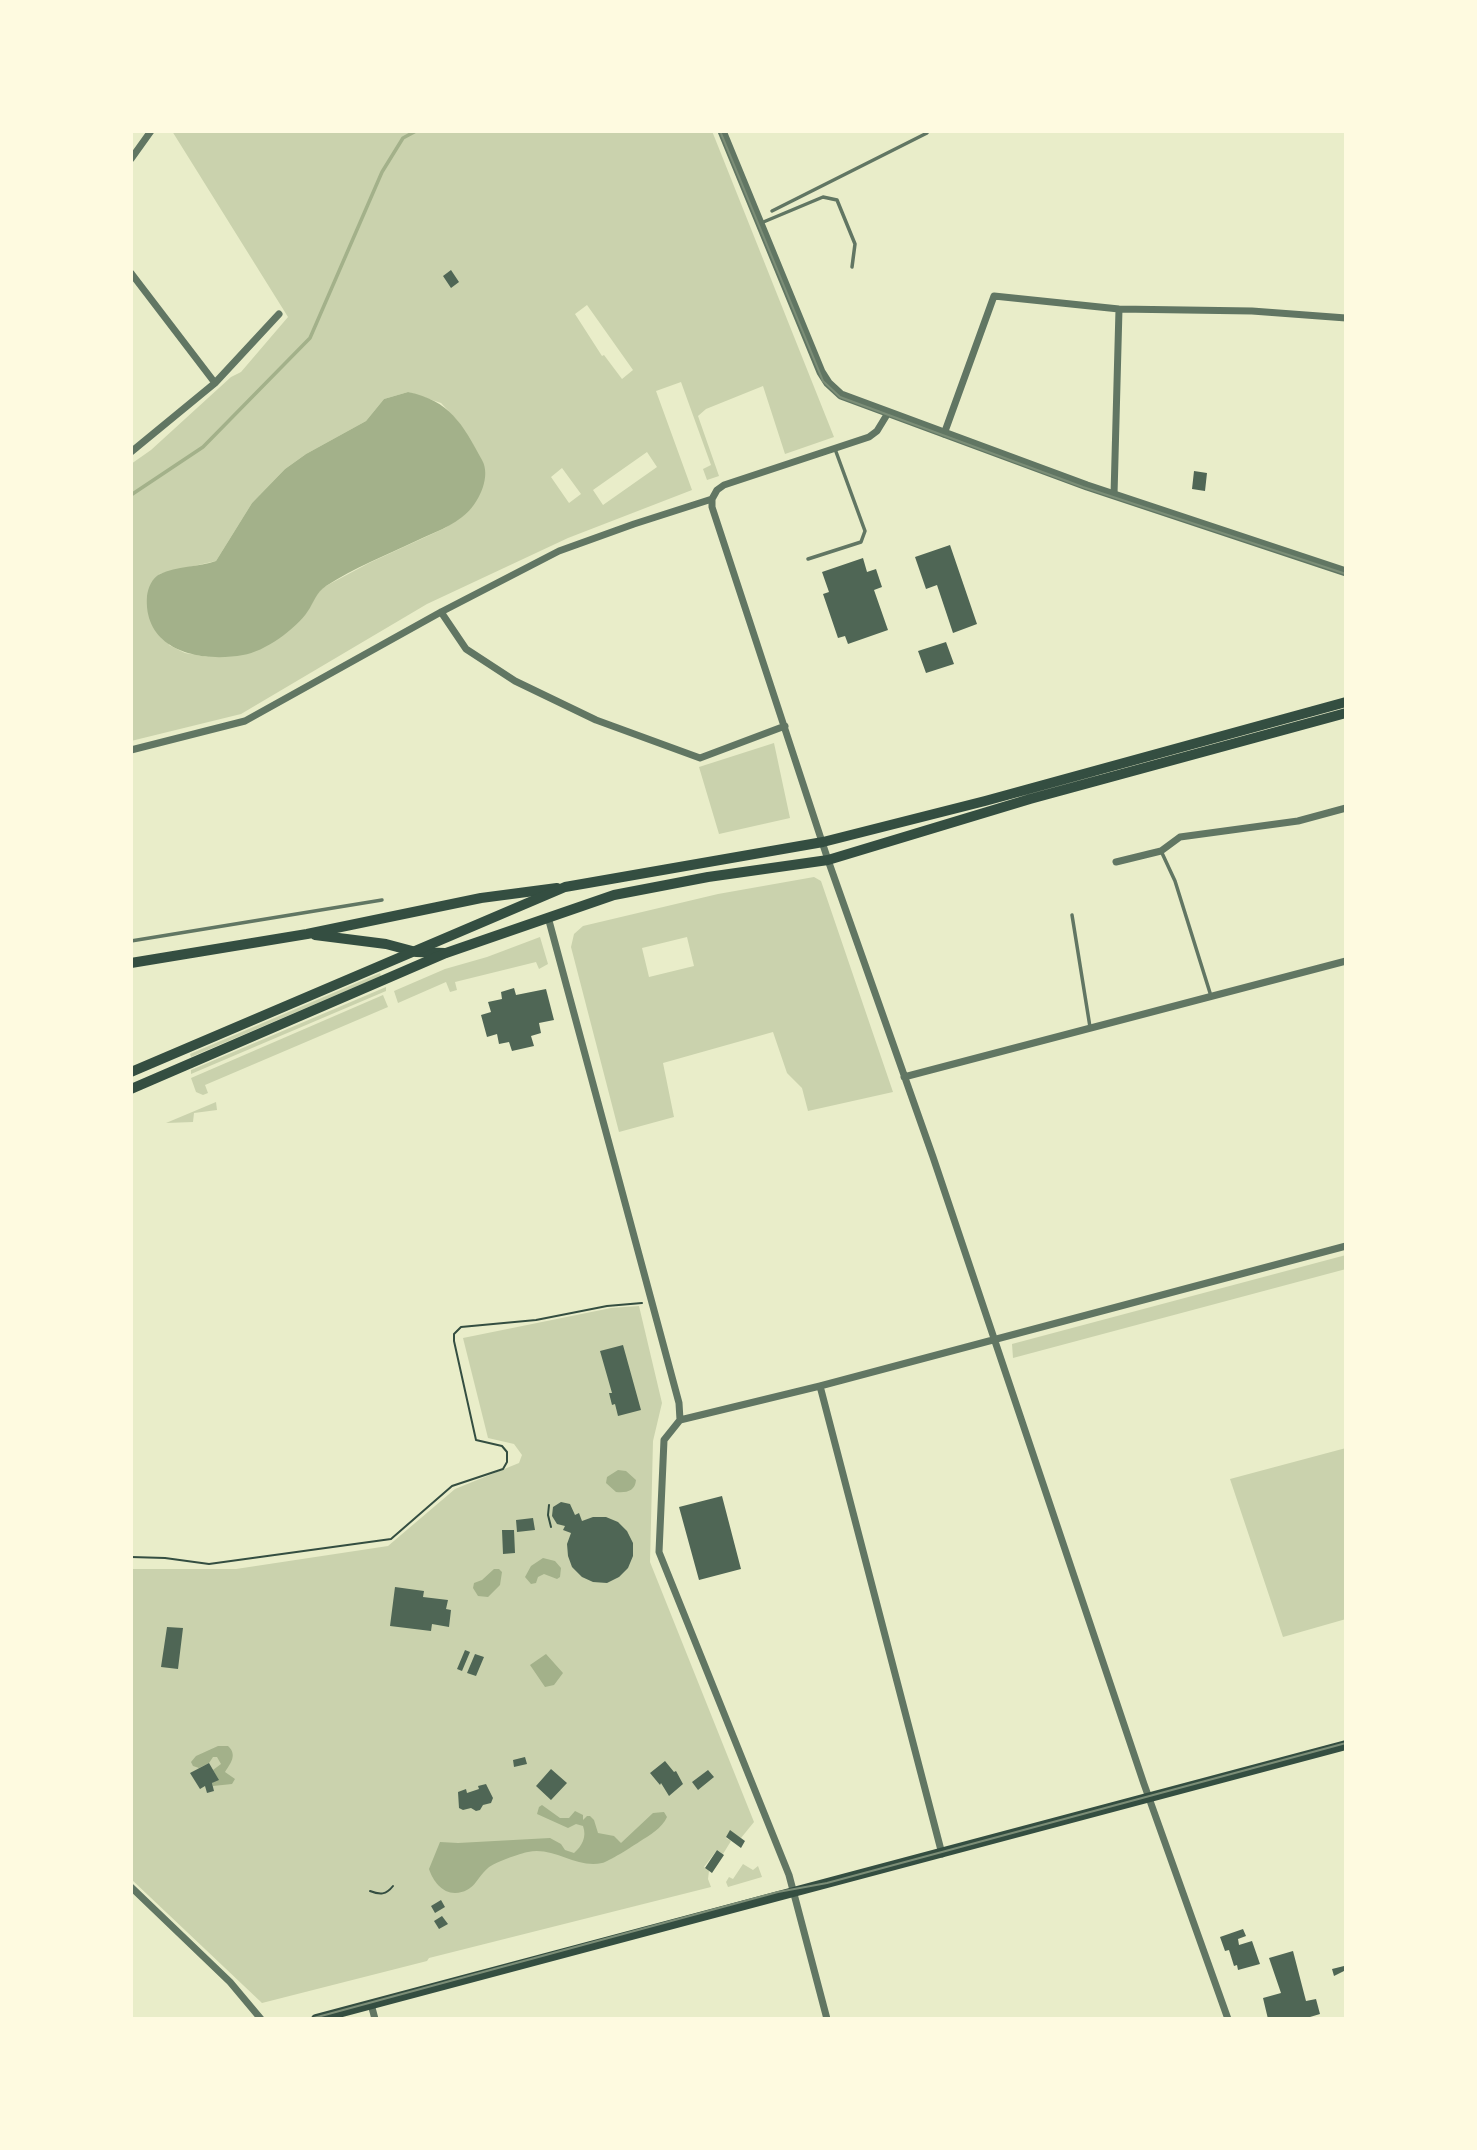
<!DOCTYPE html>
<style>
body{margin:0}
#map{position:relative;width:1477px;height:2150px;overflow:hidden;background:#e9edc9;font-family:"Libre Baskerville",serif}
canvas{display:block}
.frame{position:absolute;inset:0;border:133px solid #fefae0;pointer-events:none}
</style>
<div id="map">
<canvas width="1477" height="2150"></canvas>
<div class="frame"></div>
</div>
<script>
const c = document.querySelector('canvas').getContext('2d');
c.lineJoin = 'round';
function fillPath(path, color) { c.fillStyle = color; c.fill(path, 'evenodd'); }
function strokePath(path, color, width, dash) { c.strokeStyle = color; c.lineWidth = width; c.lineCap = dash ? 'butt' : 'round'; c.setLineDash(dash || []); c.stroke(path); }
fillPath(new Path2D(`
 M 172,131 L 712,131 L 834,437 L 785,454 L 763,386 L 706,409 L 698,416 L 719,476 L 707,480 L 703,469 L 711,465 L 681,382 L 656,391 L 692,490 L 568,538 L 427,604 L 241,714 L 131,741 L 131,464 L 151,450 L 231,377 L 241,372 L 288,317 ZM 587,305 L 633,370 L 622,379 L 604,355 L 602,356 L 575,314 ZM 408,392 L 441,403 L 457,420 L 475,448 L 474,503 L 467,513 L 445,528 L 369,563 L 324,587 L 317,594 L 307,612 L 209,657 L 185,653 L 169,645 L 159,574 L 216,561 L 252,503 L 285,469 L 306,454 L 366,421 L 384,399 ZM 647,452 L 657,467 L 603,505 L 593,490 ZM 562,468 L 581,494 L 569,503 L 551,477 Z
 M 774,743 L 790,818 L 719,834 L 699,767 Z
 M 814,877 L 821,881 L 893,1092 L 808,1111 L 802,1088 L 787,1073 L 773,1032 L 663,1063 L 674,1117 L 619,1132 L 571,947 L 574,934 L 583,926 L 718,894 ZM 687,937 L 694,966 L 649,977 L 642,948 Z
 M 540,937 L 548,964 L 539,969 L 536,962 L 455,982 L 457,990 L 450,992 L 446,982 L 398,1003 L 394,991 L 445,969 L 487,957 Z
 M 380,973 L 381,976 L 191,1057 L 190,1054 Z
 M 386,987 L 386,991 L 191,1074 L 191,1070 Z
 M 383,995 L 388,1007 L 205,1085 L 208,1093 L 203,1095 L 196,1092 L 191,1078 Z
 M 216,1102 L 217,1110 L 194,1113 L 193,1122 L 166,1123 Z
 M 1346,1255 L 1346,1269 L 1013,1358 L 1012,1344 Z
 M 639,1306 L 662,1403 L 653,1441 L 650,1562 L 754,1822 L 741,1838 L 730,1831 L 726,1838 L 731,1841 L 723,1854 L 717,1850 L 704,1867 L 709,1871 L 708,1879 L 711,1887 L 429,1958 L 427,1961 L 262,2003 L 131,1879 L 131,1569 L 236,1569 L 388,1546 L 455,1489 L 519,1463 L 522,1455 L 514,1444 L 488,1438 L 463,1338 L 611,1308 Z
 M 1346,1448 L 1346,1619 L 1283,1637 L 1230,1479 Z
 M 743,1864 L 753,1870 L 758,1866 L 762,1877 L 728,1887 L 726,1882 L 729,1877 L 733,1879 Z`), '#cad2ad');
fillPath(new Path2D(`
 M 408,392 C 450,401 462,423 482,460 C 491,476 480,500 467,513 C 453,526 433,533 416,541 C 386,555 354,568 326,586 C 316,593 314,602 308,611 C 296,629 264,652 243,655 C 199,663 143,650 147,596 C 148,588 152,578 160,574 C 176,566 199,567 216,561 L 252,503 L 285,469 L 306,454 L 366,421 L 384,399 Z
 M 618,1470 L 626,1471 L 636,1480 C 635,1491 627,1493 616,1492 L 606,1483 L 607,1477 Z
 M 543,1558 L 555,1561 L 561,1568 L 560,1577 L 557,1579 L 544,1574 L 538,1577 L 536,1583 L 531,1584 L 525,1577 L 531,1566 Z
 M 494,1569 L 499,1569 L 502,1572 L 500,1585 L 488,1597 L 478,1596 L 473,1588 L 474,1583 L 482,1580 Z
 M 546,1654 L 563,1673 L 554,1685 L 545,1687 L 530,1665 Z
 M 218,1746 L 228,1746 C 238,1755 230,1764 225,1772 L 235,1779 L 232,1784 L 213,1786 L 212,1783 L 218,1779 L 213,1770 L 221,1764 L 217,1757 L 213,1757 L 209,1763 L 199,1768 L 193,1766 L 191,1762 L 196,1756 Z
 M 542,1805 L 560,1818 L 569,1818 L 575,1811 L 583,1815 L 583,1820 L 587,1816 L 590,1816 L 594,1820 L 598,1833 L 614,1836 L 621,1843 L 653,1813 L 664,1812 L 667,1817 C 662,1828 650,1835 639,1842 C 633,1846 608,1862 602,1863 C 577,1869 553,1846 528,1852 C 521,1853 493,1863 488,1868 C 476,1878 475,1892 455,1893 C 442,1893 433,1881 429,1869 L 440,1842 L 458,1843 L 550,1838 L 561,1844 L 565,1850 L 574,1853 C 582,1846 587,1837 583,1826 L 576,1824 L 568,1828 L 537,1814 L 539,1807 Z`), '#a3b18a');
strokePath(new Path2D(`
 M 131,495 L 203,447 L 310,338 L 382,172 L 403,138 L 416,131`), '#a3b18a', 3.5);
fillPath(new Path2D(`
 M 451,270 L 459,282 L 451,288 L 443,276 Z
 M 1194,471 L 1207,473 L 1205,491 L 1192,489 Z
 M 950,545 L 977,624 L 953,633 L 937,585 L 926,589 L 915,557 Z
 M 863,558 L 867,572 L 876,569 L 882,587 L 874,590 L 888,630 L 848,644 L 845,636 L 838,638 L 823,594 L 829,592 L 822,572 Z
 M 946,642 L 954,664 L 926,673 L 918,651 Z
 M 514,988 L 516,995 L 546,989 L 554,1020 L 539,1023 L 541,1033 L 531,1036 L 534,1046 L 512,1051 L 509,1042 L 499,1044 L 497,1034 L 487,1037 L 481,1015 L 491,1012 L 488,1002 L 502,999 L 501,992 Z
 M 623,1345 L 641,1410 L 618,1416 L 615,1404 L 612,1405 L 609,1393 L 612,1393 L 600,1351 Z
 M 722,1496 L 741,1569 L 699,1580 L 679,1507 Z
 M 561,1502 L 570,1504 L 575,1515 L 579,1513 L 582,1521 L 593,1517 L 606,1517 L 618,1522 L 627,1531 L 633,1543 L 633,1556 L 628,1568 L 619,1577 L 607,1583 L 593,1582 L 582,1577 L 572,1567 L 568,1556 L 567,1544 L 571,1533 L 563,1530 L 565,1526 L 557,1524 L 552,1516 L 553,1507 Z
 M 533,1518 L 535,1530 L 517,1532 L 516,1520 Z
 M 502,1530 L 514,1530 L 515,1553 L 503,1554 Z
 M 395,1587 L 424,1591 L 423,1597 L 448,1600 L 446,1609 L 451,1610 L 449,1627 L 432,1624 L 431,1631 L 390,1626 Z
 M 167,1627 L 183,1628 L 178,1669 L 161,1667 Z
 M 465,1650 L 470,1652 L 462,1671 L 457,1669 Z
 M 475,1654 L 484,1657 L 476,1676 L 467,1673 Z
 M 525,1757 L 527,1764 L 514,1767 L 513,1760 Z
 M 665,1761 L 674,1772 L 676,1771 L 683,1784 L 669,1796 L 661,1783 L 660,1785 L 650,1773 Z
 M 209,1763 L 219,1780 L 212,1783 L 214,1791 L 207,1793 L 205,1786 L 200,1789 L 190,1773 Z
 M 551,1769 L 567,1783 L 551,1800 L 536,1786 Z
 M 708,1770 L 714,1777 L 698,1790 L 692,1782 Z
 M 486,1784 L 493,1798 L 491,1803 L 483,1805 L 480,1810 L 476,1811 L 471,1808 L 463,1810 L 459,1808 L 458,1792 L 466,1789 L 467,1793 L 479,1789 L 478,1786 Z
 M 730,1830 L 745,1841 L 741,1848 L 726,1837 Z
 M 717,1850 L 724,1855 L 712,1873 L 705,1868 Z
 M 441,1900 L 445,1907 L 435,1913 L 431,1906 Z
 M 442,1916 L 448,1924 L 439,1929 L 434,1921 Z
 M 1243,1929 L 1246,1936 L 1238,1939 L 1239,1945 L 1252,1941 L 1260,1964 L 1238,1970 L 1237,1965 L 1234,1966 L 1229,1950 L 1225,1951 L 1220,1937 Z
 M 1293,1951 L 1306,2001 L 1316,1999 L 1320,2014 L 1310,2017 L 1310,2019 L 1268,2019 L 1263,1998 L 1281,1993 L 1269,1958 Z
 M 1344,1966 L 1346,1975 L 1344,1971 L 1334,1976 L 1332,1969 Z`), '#4f6655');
strokePath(new Path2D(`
 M 549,1505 L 548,1515 L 551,1527
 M 131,1557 L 165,1558 L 209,1564 L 391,1539 L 452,1486 L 503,1469 L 507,1462 L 507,1452 L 502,1446 L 476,1440 L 454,1341 L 454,1334 L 461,1327 L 536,1320 L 607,1306 L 642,1303
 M 370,1891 C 380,1895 386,1895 393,1886`), '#344e41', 2);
strokePath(new Path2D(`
 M 772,211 L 927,133
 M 761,223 L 823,197 L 837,200 L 855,244 L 852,267
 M 808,559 L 861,542 L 865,531 L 835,449
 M 1162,853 L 1175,881 L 1211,996
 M 1072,915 L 1090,1027
 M 131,941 L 382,900`), '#617663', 3.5);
strokePath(new Path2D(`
 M 131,159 L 151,131
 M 131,273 L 215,383
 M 944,434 L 994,296 L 1119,309 L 1252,311 L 1346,318
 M 131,452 L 215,383 L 279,314
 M 1114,495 L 1119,309
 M 712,499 L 712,507 L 828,860 L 933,1157 L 1144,1784 L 1228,2019
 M 712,499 L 717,490 L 724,485 L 869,437 L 877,431 L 888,413
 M 441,612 L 466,649 L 515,681 L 596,720 L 700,758 L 785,726
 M 131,750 L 245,721 L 441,612 L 559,551 L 634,524 L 712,499
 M 1116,862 L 1161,851 L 1180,837 L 1298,821 L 1346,808
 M 548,917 L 679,1403 L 680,1420 L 664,1440 L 659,1552 L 789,1875 L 827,2019
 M 904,1077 L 1346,961
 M 820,1386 L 942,1854
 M 680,1420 L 820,1386 L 1346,1246
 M 131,1887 L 230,1982 L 261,2019
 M 371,2004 L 375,2019`), '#617663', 7);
strokePath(new Path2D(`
 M 722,131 L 821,372 L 828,383 L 841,395 L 1087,486 L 1346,572`), '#617663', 9);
strokePath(new Path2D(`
 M 315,935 L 386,944 L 416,952 L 445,953
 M 131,963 L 307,934 L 481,898 L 557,888
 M 316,2019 L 1346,1745`), '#344e41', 10);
strokePath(new Path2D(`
 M 131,1072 L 565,887 L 823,842 L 985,801 L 1346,702
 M 131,1089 L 446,953 L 614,895 L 708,877 L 828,860 L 1030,799 L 1346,713`), '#344e41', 10);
strokePath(new Path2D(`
 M 720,131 L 823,381 L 840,397 L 1083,487 L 1346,574
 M 310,2019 L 778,1892 L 827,1883 L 1346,1743`), '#7c8e77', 2);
</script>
